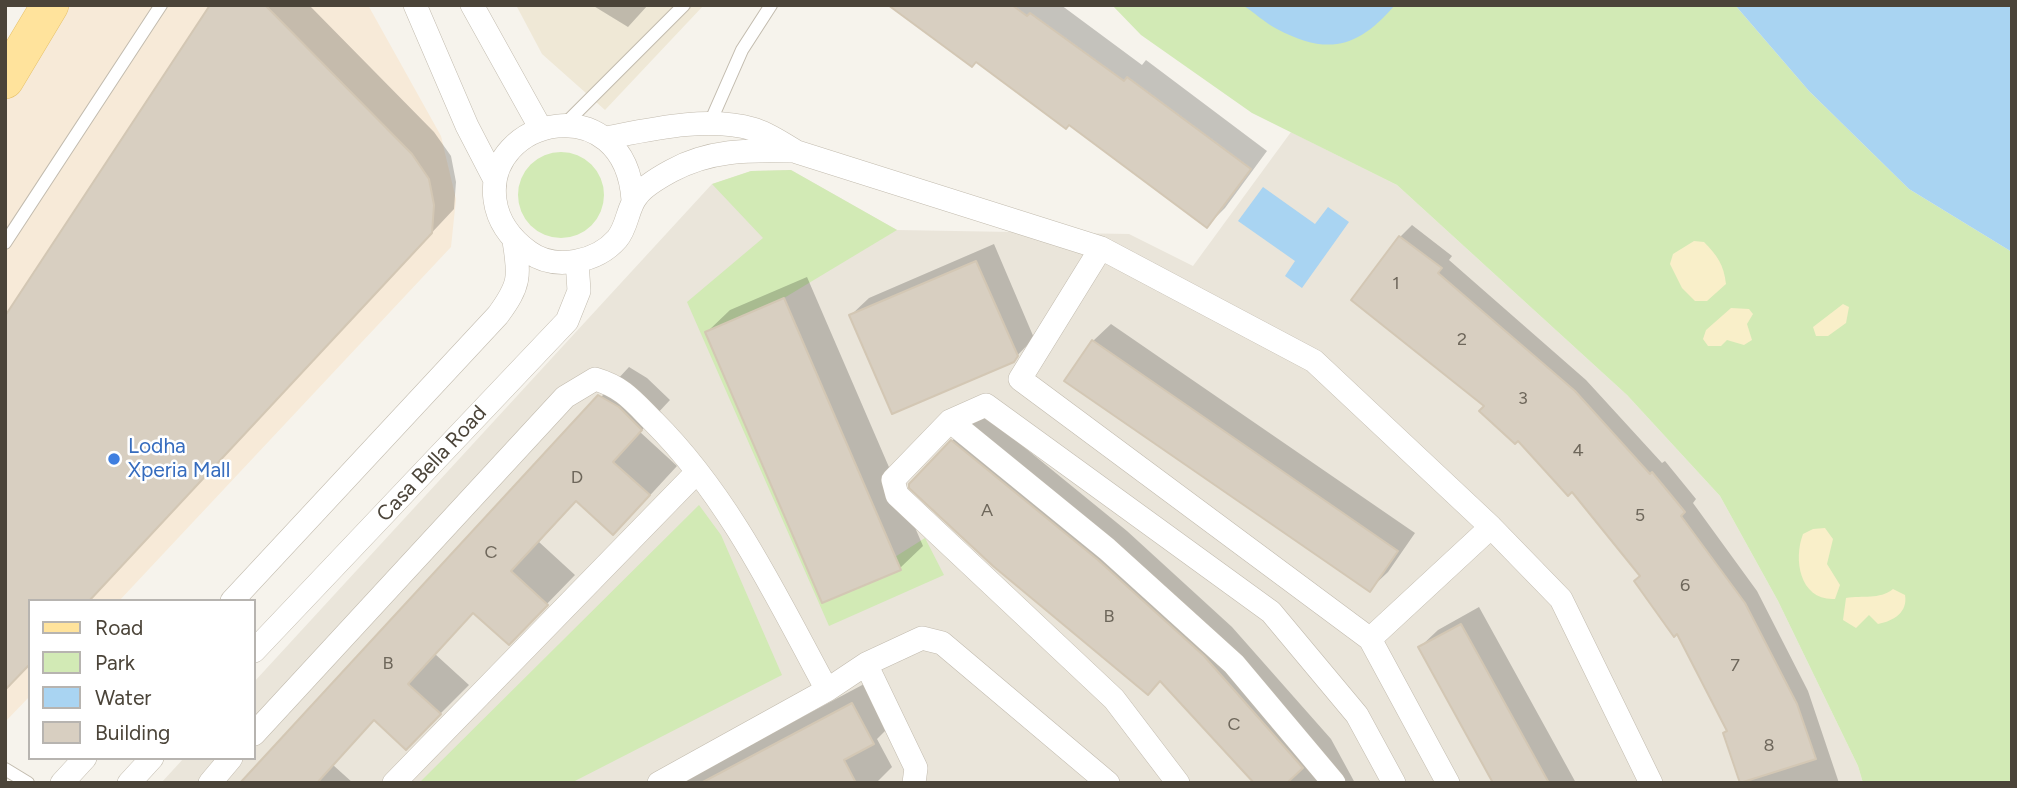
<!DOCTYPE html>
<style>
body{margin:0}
#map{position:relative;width:2017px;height:788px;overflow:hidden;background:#f6f3ec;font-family:Figtree,sans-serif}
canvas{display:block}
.frame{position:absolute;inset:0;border:7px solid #4b4439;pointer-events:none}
.legend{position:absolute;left:28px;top:599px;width:228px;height:161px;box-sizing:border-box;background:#fff;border:2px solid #b7b4b0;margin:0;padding:9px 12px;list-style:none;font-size:21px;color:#4b4439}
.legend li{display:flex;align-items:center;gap:14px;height:35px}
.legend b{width:35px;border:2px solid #b7b4b0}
</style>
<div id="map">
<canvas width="2017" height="788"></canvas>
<div class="frame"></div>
<ul class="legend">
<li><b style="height:9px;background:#ffe39c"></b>Road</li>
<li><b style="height:19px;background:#d2eab5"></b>Park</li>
<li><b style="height:19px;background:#a9d4f2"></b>Water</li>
<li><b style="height:19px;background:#d8cfc1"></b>Building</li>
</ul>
</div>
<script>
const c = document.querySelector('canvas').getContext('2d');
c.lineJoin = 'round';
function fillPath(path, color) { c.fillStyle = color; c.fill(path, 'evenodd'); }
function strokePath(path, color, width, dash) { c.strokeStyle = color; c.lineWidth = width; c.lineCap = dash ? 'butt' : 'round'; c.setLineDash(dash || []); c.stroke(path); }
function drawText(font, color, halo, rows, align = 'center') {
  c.font = font + ' Figtree,sans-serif'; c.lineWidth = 5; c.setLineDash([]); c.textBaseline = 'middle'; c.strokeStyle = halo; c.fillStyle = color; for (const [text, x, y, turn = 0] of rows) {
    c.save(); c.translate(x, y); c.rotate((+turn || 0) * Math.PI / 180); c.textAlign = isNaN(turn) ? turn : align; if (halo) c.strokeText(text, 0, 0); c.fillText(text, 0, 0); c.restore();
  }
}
fillPath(new Path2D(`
 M 1291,132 L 1397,185 L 1627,395 L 1720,496 L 1778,601 L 1858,766 L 1863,783 L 161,783 L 184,758 L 254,758 L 254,682 L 712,184 L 751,171 L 791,170 L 897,230 L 1129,234 L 1193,266 Z`), '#eae5da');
fillPath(new Path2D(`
 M 53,5 L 368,5 L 441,136 L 456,199 L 451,247 L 119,601 L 30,601 L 30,696 L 5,722 L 5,94 Z`), '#f7ead8');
fillPath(new Path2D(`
 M 516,5 L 704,5 L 605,110 L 542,54 Z`), '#efe8d6');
fillPath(new Path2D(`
 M 1112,5 L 1735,5 L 1809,91 L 1909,189 L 2012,252 L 2012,783 L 1863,783 L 1858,766 L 1778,601 L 1720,496 L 1627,395 L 1397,185 L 1252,113 L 1141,35 Z
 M518 195a43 43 0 1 1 86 0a43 43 0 1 1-86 0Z
 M 791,170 L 897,230 L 784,298 L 705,332 L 822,603 L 925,538 L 944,575 L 829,626 L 687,302 L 763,238 L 712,184 L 751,171 Z
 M 699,505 L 721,535 L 782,675 L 571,783 L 419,783 Z`), '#d2eab5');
fillPath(new Path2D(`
 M 1694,241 L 1704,242 C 1717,255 1724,265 1726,284 L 1707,301 L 1695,301 L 1682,288 L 1670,264 L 1673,254 Z
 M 1843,304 L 1849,307 L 1846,323 L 1828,336 L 1816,336 L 1813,327 Z
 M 1731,308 L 1749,309 L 1753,314 L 1747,324 L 1752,340 L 1744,345 L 1727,340 L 1721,346 L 1708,346 L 1703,339 L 1706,330 Z
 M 1825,528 L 1833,539 L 1827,564 L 1840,585 L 1835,599 C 1800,601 1793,560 1803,534 L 1813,529 Z
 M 1893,589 L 1905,595 C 1908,612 1894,621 1878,624 L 1869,615 L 1856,628 L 1843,620 L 1846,598 C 1863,595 1879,600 1893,589 Z`), '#f9efc9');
fillPath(new Path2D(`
 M 1242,5 L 1395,5 C 1358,48 1328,56 1277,29 C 1265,23 1254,12 1242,5 Z
 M 1735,5 L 2012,5 L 2012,252 L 1909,189 L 1809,91 Z
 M 1263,187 L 1315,224 L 1328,207 L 1349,222 L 1302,288 L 1285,276 L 1295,261 L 1238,221 Z`), '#a9d4f2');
fillPath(new Path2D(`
 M 212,5 L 309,5 L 434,132 L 451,156 L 456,182 L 454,209 L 87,601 L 5,320 Z
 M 592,5 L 648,5 L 628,27 Z
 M 891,5 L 1061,5 L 1142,65 L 1146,60 L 1267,151 L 1225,208 L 1207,226 L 1069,123 Z
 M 1412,225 L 1452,256 L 1449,260 L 1586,380 L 1662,463 L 1665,461 L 1696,499 L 1693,503 L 1757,591 L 1808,691 L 1839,783 L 1742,783 L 1725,733 L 1728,730 L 1678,632 L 1642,575 L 1572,489 L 1486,406 L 1400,237 Z
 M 994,244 L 1034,338 L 1013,360 L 851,315 L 869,298 Z
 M 807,277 L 923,546 L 900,568 L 823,601 L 707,332 L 730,310 Z
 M 1111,324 L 1415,533 L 1388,572 L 1370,589 L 1093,341 Z
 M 629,367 L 647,378 L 670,400 L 640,432 L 677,466 L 642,504 L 613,533 L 577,500 L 539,542 L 575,575 L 509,643 L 474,612 L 435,654 L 469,685 L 406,748 L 375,719 L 333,765 L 353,783 L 243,783 Z
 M 981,412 L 1127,531 L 1232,627 L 1331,739 L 1355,783 L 1256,783 L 952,441 Z
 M 1479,607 L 1576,783 L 1495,783 L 1420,647 L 1438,630 Z
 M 881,675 L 902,714 L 877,739 L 892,767 L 876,783 L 678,783 Z`), '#0003');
const building = new Path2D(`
 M 210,5 L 265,5 L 412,154 L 429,179 L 434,205 L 432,233 L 89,601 L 30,601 L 30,664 L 5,690 L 5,316 Z
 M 888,5 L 1012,5 L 1027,16 L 1030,13 L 1124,81 L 1127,77 L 1251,169 L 1207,228 L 1069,125 L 1066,129 L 976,62 L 972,67 Z
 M 1399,236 L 1442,268 L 1438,273 L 1575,391 L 1650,474 L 1652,472 L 1685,512 L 1681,516 L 1745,603 L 1797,704 L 1816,759 L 1740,783 L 1723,733 L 1727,731 L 1677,634 L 1674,637 L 1634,581 L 1640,576 L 1572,492 L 1568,496 L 1518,441 L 1515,444 L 1479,411 L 1484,406 L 1351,300 Z
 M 976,261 L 1018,356 L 1014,362 L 892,414 L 849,315 Z
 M 784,298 L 901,570 L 822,603 L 705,332 Z
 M 1092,340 L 1398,551 L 1370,592 L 1064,381 Z
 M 598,395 L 619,407 L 642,430 L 613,462 L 650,495 L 613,535 L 576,501 L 511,571 L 548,605 L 546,607 L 509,645 L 473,613 L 408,684 L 441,714 L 406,750 L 374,720 L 317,783 L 240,783 Z
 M 951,440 L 1098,560 L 1204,656 L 1303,768 L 1287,783 L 1254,783 L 1160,681 L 1148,695 L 993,566 L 909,488 L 909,484 Z
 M 1461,624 L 1549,783 L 1493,783 L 1418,647 Z
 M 852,703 L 874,744 L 844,760 L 856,783 L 701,783 Z`);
fillPath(building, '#d8cfc1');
strokePath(building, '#d3c7b4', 2);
const service = new Path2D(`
 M 564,125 L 684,5
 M 709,125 L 742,50 L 771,5
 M 5,243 L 161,5
 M 5,769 L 28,783`);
const minor = new Path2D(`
 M 415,5 L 467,126 L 495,180
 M 472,5 L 541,129
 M 606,138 C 652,129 707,116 753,129 C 768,133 783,144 797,152 L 1101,248 L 1314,361 L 1491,527 L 1561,599 L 1651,783
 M 633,200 C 625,86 484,117 495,200 C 498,222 511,239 529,252 C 555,271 597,262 617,239 C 628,226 627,208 637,196 C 644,186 660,177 671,171 C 709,150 748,150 790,151
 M 1101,248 L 1020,379 L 1370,639 L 1448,783
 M 950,421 L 1107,549 L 1234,664 L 1334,783
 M 232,601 L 498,315 C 520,285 520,277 514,241
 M 1370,639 L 1491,527
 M 254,651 L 567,321 L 579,291 L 577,261
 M 866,664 L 916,768 L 914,783
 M 254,734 L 565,397 L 595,379 C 623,387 634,402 654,422 C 730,498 776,596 827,690
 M 62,783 L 85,758
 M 129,783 L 152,758
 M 210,783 L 231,758
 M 394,783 L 697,472
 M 659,783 L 827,690 L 866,664 L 922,638 L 942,643 L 1108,783
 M 1178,783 L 1114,699 L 897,495 L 893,480 L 950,421 L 986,405 L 1271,612 L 1357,715 L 1394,783`);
const primary = new Path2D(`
 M 5,80 L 50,5`);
strokePath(service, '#c2bbae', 14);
strokePath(minor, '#c2bbae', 24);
strokePath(primary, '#e6c16a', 38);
strokePath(service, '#fff', 12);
strokePath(minor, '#fff', 23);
strokePath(primary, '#ffe39c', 37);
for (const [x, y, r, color] of [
 [114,459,7,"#3f7fe0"]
]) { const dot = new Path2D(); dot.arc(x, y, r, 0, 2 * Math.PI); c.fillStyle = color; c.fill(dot); strokePath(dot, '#fff', 2.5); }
drawText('18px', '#6e675b', null, [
 ["1",1396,284],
 ["2",1462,340],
 ["3",1523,399],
 ["4",1578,451],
 ["D",577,478],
 ["A",987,511],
 ["5",1640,516],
 ["C",491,553],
 ["6",1685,586],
 ["B",1109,617],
 ["B",388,664],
 ["7",1735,666],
 ["C",1234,725],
 ["8",1769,746]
]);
drawText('21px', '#366cbe', '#fff', [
 ["Lodha",128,447],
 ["Xperia Mall",128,471]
], 'left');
drawText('21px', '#4b4439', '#fff', [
 ["Casa Bella Road",432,464,-47]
]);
</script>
